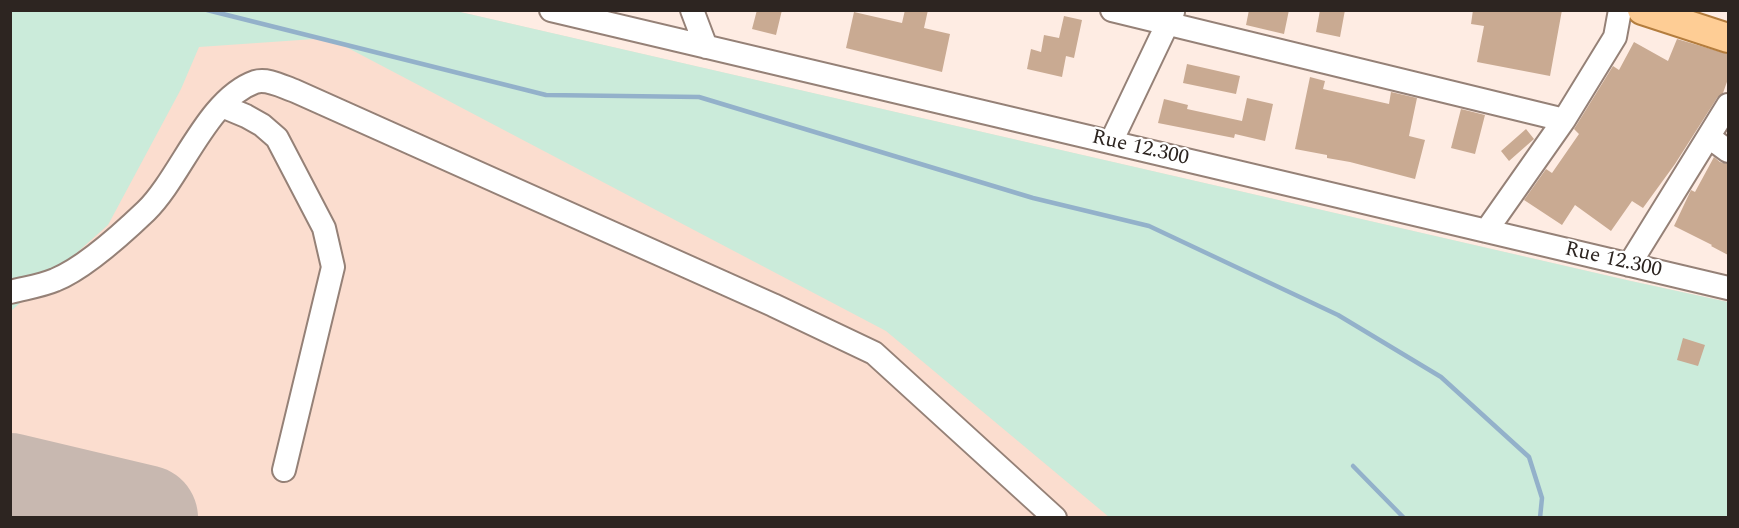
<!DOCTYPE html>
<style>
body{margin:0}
#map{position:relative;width:1739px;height:528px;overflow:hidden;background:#feece3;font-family:Spectral,serif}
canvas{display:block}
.frame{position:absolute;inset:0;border:12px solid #2d2521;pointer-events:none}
</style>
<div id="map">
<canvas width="1739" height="528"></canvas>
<div class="frame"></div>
</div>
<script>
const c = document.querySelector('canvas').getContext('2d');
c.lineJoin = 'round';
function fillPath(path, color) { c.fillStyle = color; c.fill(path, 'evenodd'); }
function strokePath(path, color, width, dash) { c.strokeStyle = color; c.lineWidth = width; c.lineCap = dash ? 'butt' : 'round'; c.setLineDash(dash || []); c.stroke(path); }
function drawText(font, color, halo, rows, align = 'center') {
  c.font = font + ' Spectral,serif'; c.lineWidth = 4.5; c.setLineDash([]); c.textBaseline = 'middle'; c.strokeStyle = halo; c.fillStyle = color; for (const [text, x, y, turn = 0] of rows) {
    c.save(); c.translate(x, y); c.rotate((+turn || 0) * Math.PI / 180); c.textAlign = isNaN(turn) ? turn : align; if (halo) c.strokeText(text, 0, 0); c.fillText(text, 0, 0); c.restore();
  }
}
fillPath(new Path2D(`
 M 10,11 L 456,11 L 1631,281 L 1728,302 L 1728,517 L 11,517 Z`), '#fbddcf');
fillPath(new Path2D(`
 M 11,11 L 456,11 L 1631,281 L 1728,302 L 1728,517 L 1109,517 L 886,331 L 329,38 L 199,47 L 181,89 L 108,225 L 11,311 Z`), '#cbebda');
strokePath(new Path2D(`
 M 207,10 L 546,95 L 699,97 L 1033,198 L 1149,226 L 1338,315 L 1441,377 L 1529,457 L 1542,498 L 1540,518
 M 1353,466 L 1404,518`), '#93b1ca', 4.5);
strokePath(new Path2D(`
 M 10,486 L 145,518`), '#c8b8b0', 106);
fillPath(new Path2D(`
 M 757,10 L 782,10 L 776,35 L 752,29 Z
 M 905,10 L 928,10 L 924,28 L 950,34 L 942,72 L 846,48 L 854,12 L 902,23 Z
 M 1249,10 L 1289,10 L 1284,34 L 1246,25 Z
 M 1320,10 L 1345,10 L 1340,37 L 1316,32 Z
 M 1473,10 L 1562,10 L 1550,76 L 1477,62 L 1484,26 L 1471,24 Z
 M 1064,16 L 1082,20 L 1074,58 L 1066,56 L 1062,77 L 1027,69 L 1031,49 L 1041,52 L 1044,35 L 1059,38 Z
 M 1677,39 L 1728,54 L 1728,79 L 1723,93 L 1717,98 L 1675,164 L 1643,208 L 1632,201 L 1611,231 L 1575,205 L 1562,225 L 1524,200 L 1546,169 L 1552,173 L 1579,134 L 1574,129 L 1613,66 L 1619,70 L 1634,42 L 1668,61 Z
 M 1187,64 L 1240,76 L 1236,94 L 1183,83 Z
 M 1310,77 L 1325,81 L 1323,89 L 1389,104 L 1391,92 L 1417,98 L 1409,136 L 1425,140 L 1415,179 L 1350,162 L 1327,158 L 1327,155 L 1295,149 Z
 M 1247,98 L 1273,104 L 1265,141 L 1235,134 L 1234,138 L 1158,123 L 1164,99 L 1188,105 L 1187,109 L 1242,121 Z
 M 1461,109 L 1485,115 L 1475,154 L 1451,148 Z
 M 1526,129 L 1534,139 L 1509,161 L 1501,151 Z
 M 1714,157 L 1720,162 L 1728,164 L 1728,255 L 1711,246 L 1712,245 L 1674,226 L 1691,190 L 1695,192 Z
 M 1683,338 L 1705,345 L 1698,366 L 1677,360 Z`), '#c9aa92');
const minor = new Path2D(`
 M 551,10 L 1728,288
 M 692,10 L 706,47
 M 1112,10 L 1564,120
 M 222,106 L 246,116 L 262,125 L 277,138 L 324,228 L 333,267 L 284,470
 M 1709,137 L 1728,151
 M 1111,142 L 1173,12
 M 1486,231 L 1564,120 L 1615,37 L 1620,10
 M 1629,265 L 1728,105
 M 10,292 C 25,288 41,286 55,280 C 85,268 123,233 146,211 C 181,177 207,99 255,82 C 268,78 283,87 295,91 L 773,305 L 874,353 L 1055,518`);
const major = new Path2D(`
 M 1642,10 L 1728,38`);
strokePath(minor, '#958177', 26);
strokePath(major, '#b47d3e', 32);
strokePath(minor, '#fff', 22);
strokePath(major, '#fecd95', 28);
drawText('21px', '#2d2521', '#fff', [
 ["Rue 12.300",1140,149,13],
 ["Rue 12.300",1613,261,13]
]);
</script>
